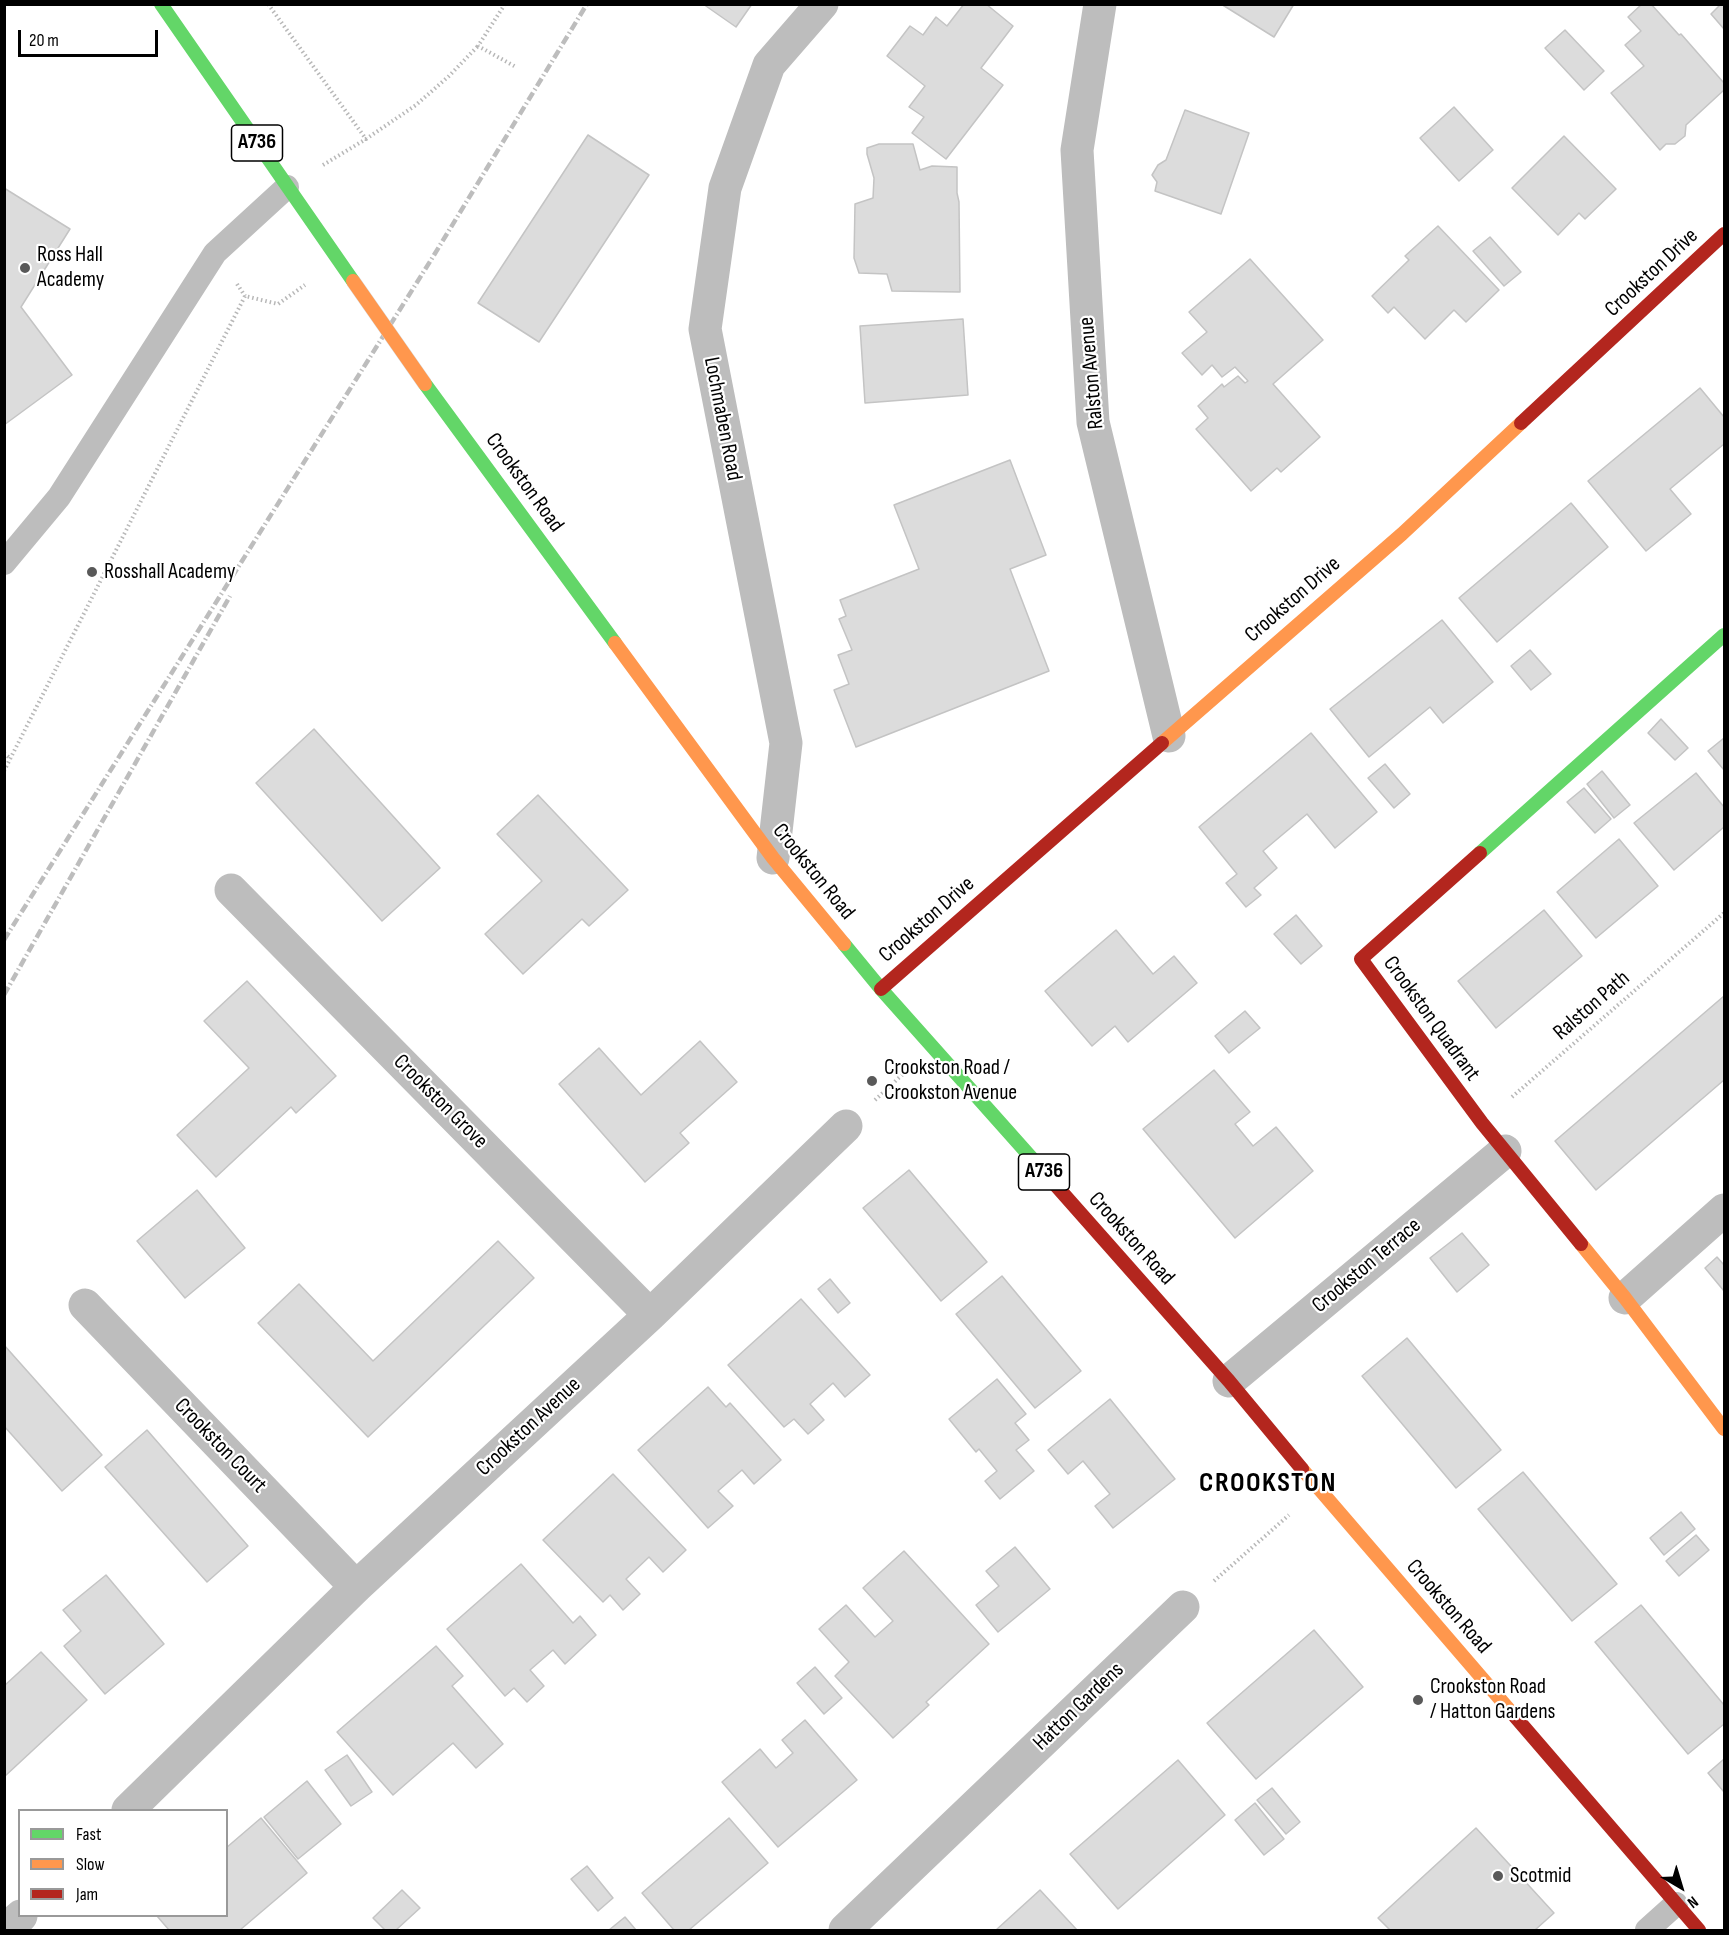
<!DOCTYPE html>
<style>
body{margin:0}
#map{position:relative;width:1729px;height:1935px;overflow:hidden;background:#fff;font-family:"Sofia Sans Condensed",sans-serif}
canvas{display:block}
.frame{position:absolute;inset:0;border:6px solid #000;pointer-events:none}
.legend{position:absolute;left:18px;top:1809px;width:210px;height:108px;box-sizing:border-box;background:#fff;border:2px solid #999;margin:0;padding:8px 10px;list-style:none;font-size:18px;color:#000}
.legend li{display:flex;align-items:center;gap:12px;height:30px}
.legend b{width:30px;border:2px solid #999}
.north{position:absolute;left:1651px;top:1857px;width:60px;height:60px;-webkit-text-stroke:4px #fff;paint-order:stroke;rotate:142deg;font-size:16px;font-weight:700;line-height:24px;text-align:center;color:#000}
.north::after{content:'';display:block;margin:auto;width:21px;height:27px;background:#000;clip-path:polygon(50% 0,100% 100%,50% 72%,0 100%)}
.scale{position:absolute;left:18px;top:30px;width:140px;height:27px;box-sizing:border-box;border:3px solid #000;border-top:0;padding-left:8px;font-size:18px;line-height:21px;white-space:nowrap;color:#000;-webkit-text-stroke:4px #fff;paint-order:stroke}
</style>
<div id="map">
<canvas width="1729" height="1935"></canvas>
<div class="frame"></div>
<ul class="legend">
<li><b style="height:8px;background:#63d668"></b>Fast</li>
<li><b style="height:8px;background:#ff974d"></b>Slow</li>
<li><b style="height:8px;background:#b3261e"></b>Jam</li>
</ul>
<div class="north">N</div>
<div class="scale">20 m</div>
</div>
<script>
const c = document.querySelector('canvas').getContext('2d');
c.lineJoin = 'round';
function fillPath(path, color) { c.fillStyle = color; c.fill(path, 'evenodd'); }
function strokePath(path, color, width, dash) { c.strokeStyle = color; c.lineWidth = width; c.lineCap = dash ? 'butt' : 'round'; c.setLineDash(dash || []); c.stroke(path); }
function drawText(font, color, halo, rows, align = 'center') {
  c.font = font + ' "Sofia Sans Condensed",sans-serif'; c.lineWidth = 4.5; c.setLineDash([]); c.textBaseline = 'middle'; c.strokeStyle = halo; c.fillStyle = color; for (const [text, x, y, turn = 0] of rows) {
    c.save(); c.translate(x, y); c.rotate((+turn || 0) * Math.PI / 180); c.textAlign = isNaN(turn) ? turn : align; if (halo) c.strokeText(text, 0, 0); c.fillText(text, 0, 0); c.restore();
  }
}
const building = new Path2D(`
 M 703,4 L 752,4 L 736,27 Z
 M 964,4 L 986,4 L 1013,26 L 981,68 L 1003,85 L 946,159 L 912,133 L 924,117 L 909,107 L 925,86 L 887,56 L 910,26 L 923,35 L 936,17 L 947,26 Z
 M 1221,4 L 1294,4 L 1274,37 Z
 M 1642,4 L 1651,4 L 1679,35 L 1681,34 L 1724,83 L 1724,90 L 1686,125 L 1685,136 L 1675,144 L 1666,144 L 1660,150 L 1611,93 L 1644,66 L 1625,45 L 1641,31 L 1628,17 Z
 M 1721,4 L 1724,4 L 1724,29 L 1711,14 Z
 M 1565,30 L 1604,71 L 1584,90 L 1545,48 Z
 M 1454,107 L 1493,150 L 1459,181 L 1420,138 Z
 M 1185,110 L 1249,133 L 1221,214 L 1155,191 L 1157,182 L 1152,175 L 1158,165 L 1166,160 Z
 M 588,135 L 649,175 L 539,342 L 478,303 Z
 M 1564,136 L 1616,189 L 1585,219 L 1579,213 L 1558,235 L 1512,188 Z
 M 879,144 L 913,144 L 920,170 L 932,166 L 957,167 L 957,193 L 959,202 L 960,292 L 892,291 L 887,274 L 859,273 L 854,258 L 855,204 L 873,198 L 874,178 L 867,154 L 867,148 Z
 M 4,188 L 70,229 L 21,307 L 72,375 L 4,425 Z
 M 1438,226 L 1499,290 L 1466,322 L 1454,310 L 1425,339 L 1394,307 L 1388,313 L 1372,296 L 1409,260 L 1405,256 Z
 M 1490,237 L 1521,272 L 1504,286 L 1473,251 Z
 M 1250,259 L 1323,340 L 1273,384 L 1320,437 L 1281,472 L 1277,468 L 1251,491 L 1196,429 L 1208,418 L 1198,406 L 1222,384 L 1224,387 L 1238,376 L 1245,383 L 1248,381 L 1235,367 L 1222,377 L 1212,365 L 1202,375 L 1182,353 L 1207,332 L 1189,312 Z
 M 963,319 L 968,395 L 865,403 L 860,326 Z
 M 1700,388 L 1724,417 L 1724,444 L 1670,489 L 1691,514 L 1646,551 L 1588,481 Z
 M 1010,460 L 1046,555 L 1010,569 L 1049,671 L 856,747 L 834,690 L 849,684 L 838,655 L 852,650 L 839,619 L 846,616 L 840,600 L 919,569 L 894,505 Z
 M 1571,503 L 1608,547 L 1497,642 L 1459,598 Z
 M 1442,620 L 1493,682 L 1443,723 L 1430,707 L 1369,757 L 1330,709 Z
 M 1530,650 L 1551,674 L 1531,690 L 1511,666 Z
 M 1661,719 L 1688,748 L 1675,760 L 1648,733 Z
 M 314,729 L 440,868 L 382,921 L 256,783 Z
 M 1311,733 L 1377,812 L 1335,848 L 1307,814 L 1263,851 L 1277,868 L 1254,888 L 1261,895 L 1246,907 L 1226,883 L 1237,874 L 1199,827 Z
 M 1724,738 L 1724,770 L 1708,751 Z
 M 1385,764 L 1410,794 L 1394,808 L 1368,778 Z
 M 1602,771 L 1630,805 L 1614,818 L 1587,784 Z
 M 1696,773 L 1724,807 L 1724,827 L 1674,870 L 1634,823 Z
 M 1584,788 L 1611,819 L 1595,833 L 1567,802 Z
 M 538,795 L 628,890 L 589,926 L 582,919 L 523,974 L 485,934 L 542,881 L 497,834 Z
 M 1619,839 L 1658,886 L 1596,938 L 1557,892 Z
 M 1544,910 L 1582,956 L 1496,1028 L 1458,981 Z
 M 1296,915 L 1322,946 L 1301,964 L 1274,934 Z
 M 1116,930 L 1153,974 L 1174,956 L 1197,983 L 1128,1042 L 1115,1026 L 1092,1046 L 1045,991 Z
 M 247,981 L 336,1076 L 296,1113 L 291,1107 L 216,1177 L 177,1135 L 249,1068 L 204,1021 Z
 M 1724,996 L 1724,1080 L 1596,1190 L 1555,1141 Z
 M 1245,1011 L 1260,1028 L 1229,1053 L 1215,1036 Z
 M 700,1041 L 737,1082 L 680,1133 L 689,1143 L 645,1182 L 559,1084 L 599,1048 L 641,1095 Z
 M 1214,1070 L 1250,1112 L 1235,1124 L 1253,1146 L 1276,1127 L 1313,1171 L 1235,1238 L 1143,1129 Z
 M 909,1170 L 987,1262 L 941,1301 L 863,1208 Z
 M 197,1190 L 245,1248 L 185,1298 L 137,1241 Z
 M 1462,1233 L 1489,1265 L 1457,1292 L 1430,1258 Z
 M 498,1241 L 534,1278 L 368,1437 L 258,1323 L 299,1284 L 373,1361 Z
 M 1717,1257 L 1724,1265 L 1724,1291 L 1705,1268 Z
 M 1002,1276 L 1081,1371 L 1035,1408 L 956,1314 Z
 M 830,1279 L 850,1303 L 838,1313 L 818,1289 Z
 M 801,1299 L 870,1375 L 845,1397 L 833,1383 L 810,1404 L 824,1420 L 808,1434 L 794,1419 L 784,1427 L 728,1365 Z
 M 1407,1338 L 1501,1450 L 1456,1488 L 1362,1376 Z
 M 4,1345 L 102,1455 L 62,1491 L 4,1426 Z
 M 997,1379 L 1026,1414 L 1015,1423 L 1029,1440 L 1016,1450 L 1034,1471 L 1000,1499 L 985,1481 L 997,1471 L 979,1449 L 976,1452 L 949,1419 Z
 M 708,1387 L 726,1407 L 730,1403 L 781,1460 L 754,1484 L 742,1470 L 718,1491 L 733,1506 L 708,1528 L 638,1450 Z
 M 1110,1399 L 1175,1479 L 1113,1528 L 1095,1506 L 1110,1494 L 1083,1461 L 1068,1474 L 1048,1450 Z
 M 147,1430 L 248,1546 L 207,1582 L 105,1467 Z
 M 1523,1472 L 1617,1584 L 1572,1621 L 1478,1509 Z
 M 613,1474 L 686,1550 L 663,1572 L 649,1557 L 626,1579 L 640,1594 L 623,1610 L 610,1595 L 603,1602 L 543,1540 Z
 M 1681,1512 L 1695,1529 L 1664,1555 L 1650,1538 Z
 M 1696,1535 L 1709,1550 L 1679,1576 L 1666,1561 Z
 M 1015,1547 L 1050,1589 L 998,1632 L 976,1605 L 999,1586 L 986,1571 Z
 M 904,1551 L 989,1644 L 926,1702 L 929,1705 L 893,1738 L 835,1676 L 849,1662 L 819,1629 L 846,1605 L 875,1637 L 893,1621 L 863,1588 Z
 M 521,1564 L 573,1623 L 580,1616 L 596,1635 L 565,1664 L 553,1650 L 530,1670 L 544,1686 L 527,1702 L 514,1688 L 505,1696 L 447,1629 Z
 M 106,1575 L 164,1644 L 105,1694 L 64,1646 L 81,1631 L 63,1610 Z
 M 1641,1605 L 1724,1705 L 1724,1724 L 1688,1754 L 1595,1642 Z
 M 1314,1630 L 1363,1687 L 1256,1779 L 1207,1723 Z
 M 436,1646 L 463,1676 L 452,1686 L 503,1744 L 476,1768 L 453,1743 L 393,1795 L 337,1732 Z
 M 41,1652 L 87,1700 L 4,1777 L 4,1686 Z
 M 815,1667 L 842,1698 L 824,1714 L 797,1683 Z
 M 805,1720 L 857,1780 L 778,1847 L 722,1782 L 760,1749 L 776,1768 L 793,1753 L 782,1740 Z
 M 347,1755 L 372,1792 L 351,1806 L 325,1770 Z
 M 1724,1759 L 1724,1792 L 1708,1773 Z
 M 1178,1760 L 1225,1815 L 1118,1909 L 1070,1854 Z
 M 307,1781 L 341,1824 L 298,1859 L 264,1817 Z
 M 1272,1788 L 1300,1822 L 1286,1834 L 1257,1800 Z
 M 1255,1803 L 1284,1839 L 1264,1855 L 1235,1820 Z
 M 261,1818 L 307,1873 L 240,1930 L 169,1930 L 157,1916 L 226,1916 L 226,1848 Z
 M 729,1818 L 768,1863 L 689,1930 L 674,1930 L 642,1893 Z
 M 1476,1828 L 1554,1913 L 1535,1930 L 1390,1930 L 1378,1918 Z
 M 587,1866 L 613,1898 L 598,1911 L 571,1879 Z
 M 402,1890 L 420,1908 L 396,1930 L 385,1930 L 373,1918 Z
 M 1040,1890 L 1077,1930 L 996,1930 Z
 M 625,1917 L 636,1930 L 609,1930 Z`);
fillPath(building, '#dcdcdc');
strokePath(building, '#c4c4c4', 1.5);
strokePath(new Path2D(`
 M 268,4 L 366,139 L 416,105 L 449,76 L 478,46
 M 505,4 L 478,46 L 516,67
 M 323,165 L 366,139
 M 237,284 L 245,296
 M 4,753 L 11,759
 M 4,771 L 245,296 L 278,304 L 305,285
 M 1512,1097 L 1724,913
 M 875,1100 L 903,1074
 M 1214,1581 L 1289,1515`), '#b8b8b8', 4, [1.5, 3]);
strokePath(new Path2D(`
 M 4,563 L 59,497 L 215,253 L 287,187
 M 1647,1930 L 1676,1904`), '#bdbdbd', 24);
strokePath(new Path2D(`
 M 1100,4 L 1077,150 L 1093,422 L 1169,736
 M 773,858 L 786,743 L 705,329 L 725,188 L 769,65 L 822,4
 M 231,890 L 650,1315
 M 1625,1298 L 1724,1210
 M 85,1305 L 356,1587
 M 1229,1381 L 1505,1151
 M 128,1810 L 356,1587 L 650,1315 L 846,1126
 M 5,1930 L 21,1916
 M 845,1930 L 1183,1607`), '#bdbdbd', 33);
strokePath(new Path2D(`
 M 161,4 L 353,281
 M 425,384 L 615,643
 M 1480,853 L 1724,635
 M 844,944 L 881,989 L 1052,1181`), '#63d668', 14);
strokePath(new Path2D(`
 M 615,643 L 773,858 L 844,944
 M 1162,743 L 1402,534 L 1521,423
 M 1581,1244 L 1625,1298 L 1724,1429
 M 1302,1469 L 1512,1713`), '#ff974d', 14);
strokePath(new Path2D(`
 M 1521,423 L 1724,234
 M 1480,853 L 1361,959 L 1482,1123 L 1581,1244
 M 881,989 L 1162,743
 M 1052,1181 L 1229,1381 L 1302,1469
 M 1512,1713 L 1699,1930`), '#b3261e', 14);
strokePath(new Path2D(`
 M 4,940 L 431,260 L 587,4
 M 4,995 L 230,596`), '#bdbdbd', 4.5, [9, 3, 1.5, 3]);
const slowBridge = new Path2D(`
 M 353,281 L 425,384`);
strokePath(slowBridge, '#dbdbdb', 15, []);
strokePath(slowBridge, '#ff974d', 14);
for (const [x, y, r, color] of [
 [25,268,6,"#595959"],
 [92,572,6,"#595959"],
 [872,1081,6,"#595959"],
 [1418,1700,6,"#595959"],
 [1498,1876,6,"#595959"]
]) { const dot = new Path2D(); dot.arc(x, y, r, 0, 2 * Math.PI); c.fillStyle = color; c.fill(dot); strokePath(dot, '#fff', 2); }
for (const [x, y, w] of [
 [257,143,51],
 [1044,1172,51]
]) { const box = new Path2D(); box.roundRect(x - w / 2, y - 18, w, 36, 4.5); c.fillStyle = '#fff'; c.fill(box); strokePath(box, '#000', 1.5); }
drawText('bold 21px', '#000', null, [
 ["A736",257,143],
 ["A736",1044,1172]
]);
drawText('22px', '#000', '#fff', [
 ["Ross Hall",37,255],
 ["Academy",37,280],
 ["Rosshall Academy",104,572],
 ["Crookston Road /",884,1068],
 ["Crookston Avenue",884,1093],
 ["Crookston Road",1430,1687],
 ["/ Hatton Gardens",1430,1712],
 ["Scotmid",1510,1876]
], 'left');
drawText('22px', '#000', '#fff', [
 ["Crookston Drive",1652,273,-43],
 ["Ralston Avenue",1092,373,-95],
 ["Lochmaben Road",722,419,79],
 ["Crookston Road",524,483,54],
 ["Crookston Drive",1293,600,-41],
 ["Crookston Road",813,872,51],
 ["Crookston Drive",927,920,-41],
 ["Ralston Path",1592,1006,-41],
 ["Crookston Quadrant",1431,1019,54],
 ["Crookston Grove",440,1102,45],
 ["Crookston Road",1131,1239,48],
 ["Crookston Terrace",1367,1266,-40],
 ["Crookston Avenue",529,1427,-43],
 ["Crookston Court",220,1446,46],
 ["Crookston Road",1448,1607,49],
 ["Hatton Gardens",1079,1707,-44]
]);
c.letterSpacing = '1.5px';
drawText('bold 28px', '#000', '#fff', [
 ["CROOKSTON",1268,1484]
]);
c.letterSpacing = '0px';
</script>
